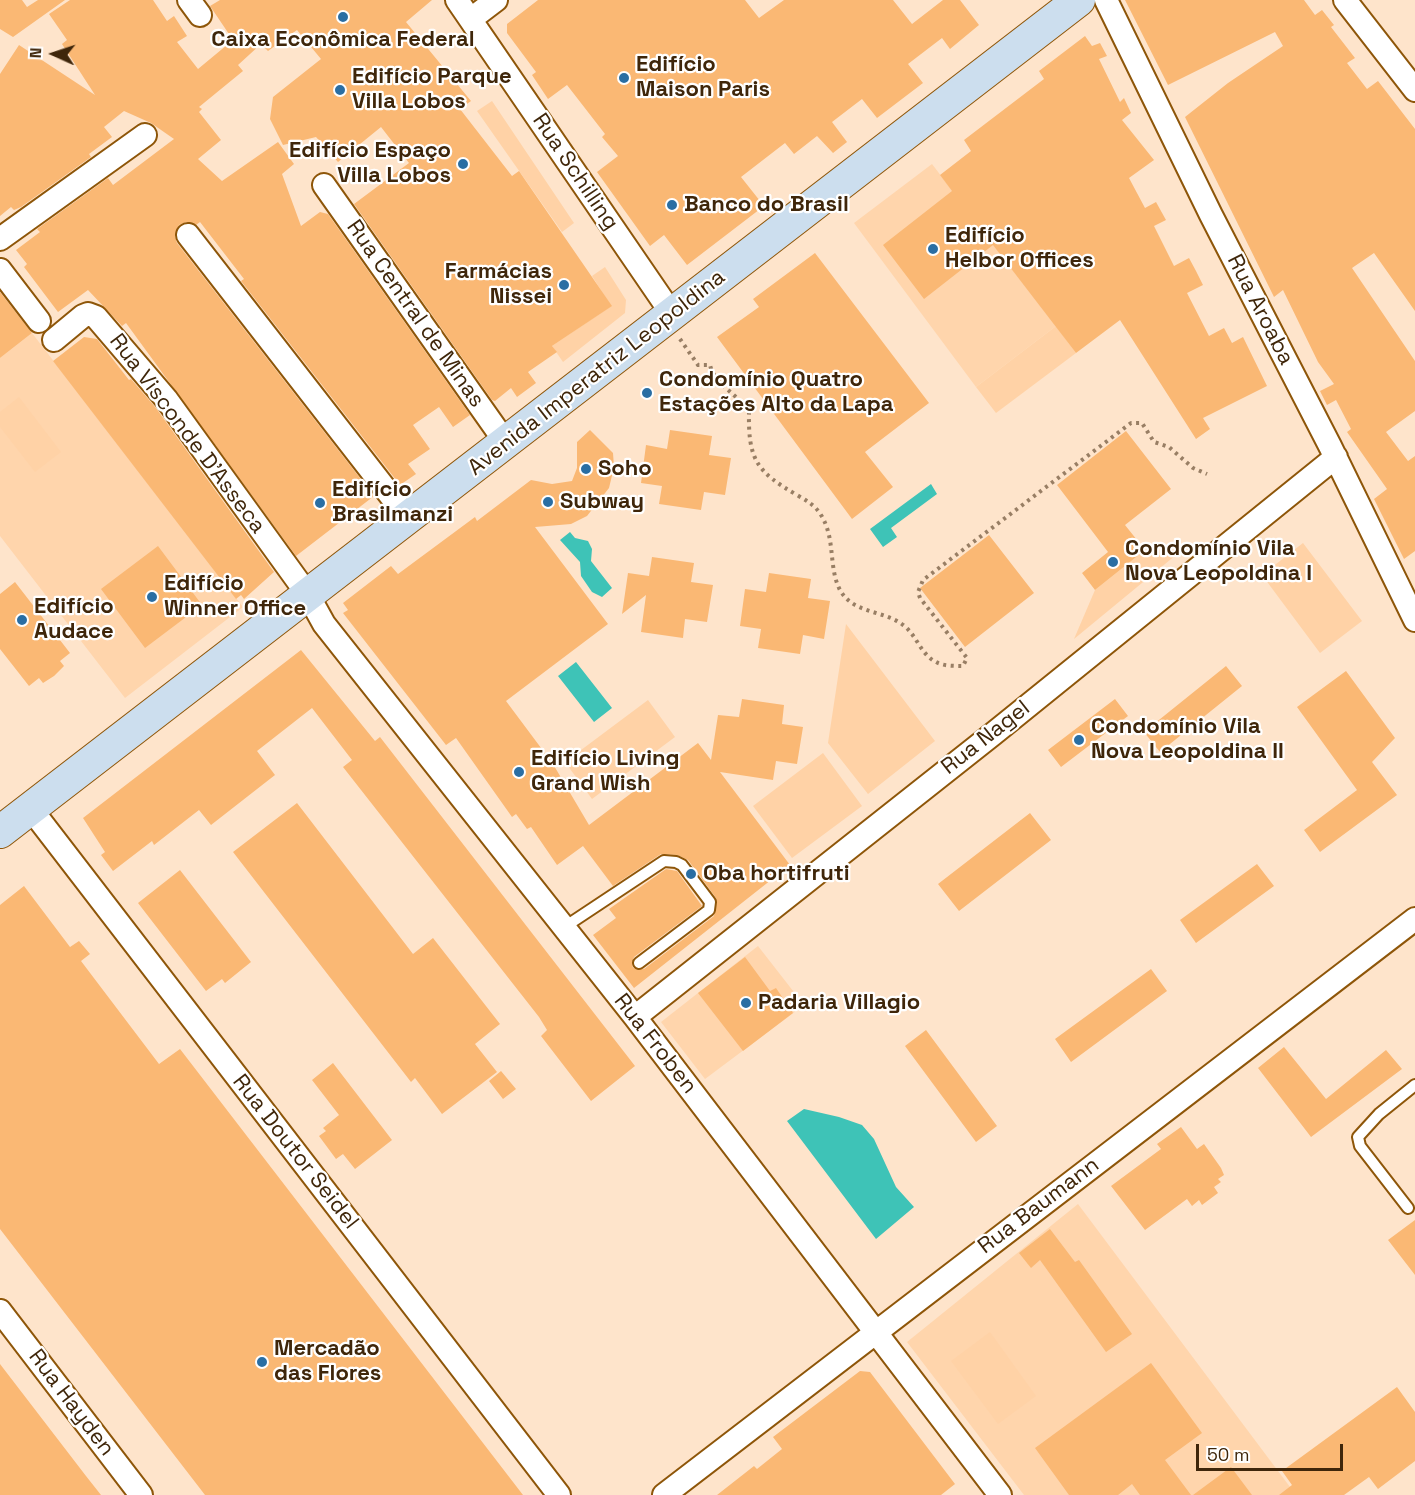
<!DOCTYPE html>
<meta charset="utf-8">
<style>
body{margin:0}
#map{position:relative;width:1415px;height:1495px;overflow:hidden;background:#fee4cb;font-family:"Space Grotesk",sans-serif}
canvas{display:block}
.north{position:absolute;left:24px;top:24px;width:60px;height:60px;-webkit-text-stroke:4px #fff;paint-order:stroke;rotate:273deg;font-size:16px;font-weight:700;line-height:24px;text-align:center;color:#3f260a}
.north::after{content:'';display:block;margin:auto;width:21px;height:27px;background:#3f260a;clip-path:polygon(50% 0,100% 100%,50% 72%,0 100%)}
.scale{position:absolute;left:1196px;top:1444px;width:147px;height:27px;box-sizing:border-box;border:3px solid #3f260a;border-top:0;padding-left:8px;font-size:18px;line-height:21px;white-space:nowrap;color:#3f260a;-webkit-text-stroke:4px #fff;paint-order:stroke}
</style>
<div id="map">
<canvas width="1415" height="1495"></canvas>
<div class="north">N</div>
<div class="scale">50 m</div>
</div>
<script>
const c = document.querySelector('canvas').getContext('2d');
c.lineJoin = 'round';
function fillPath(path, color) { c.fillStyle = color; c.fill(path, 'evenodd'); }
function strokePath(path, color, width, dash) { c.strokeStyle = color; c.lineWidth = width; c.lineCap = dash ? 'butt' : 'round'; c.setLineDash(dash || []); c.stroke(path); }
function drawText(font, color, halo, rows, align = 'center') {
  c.font = font + ' "Space Grotesk",sans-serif'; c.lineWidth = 4.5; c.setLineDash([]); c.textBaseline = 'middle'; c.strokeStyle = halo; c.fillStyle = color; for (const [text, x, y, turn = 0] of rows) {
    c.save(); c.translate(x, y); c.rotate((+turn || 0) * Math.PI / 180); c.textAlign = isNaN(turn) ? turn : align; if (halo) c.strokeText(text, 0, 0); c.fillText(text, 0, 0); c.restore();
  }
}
fillPath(new Path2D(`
 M 932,164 L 1056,326 L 976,387 L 854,223 Z
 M 32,333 L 243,607 L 125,698 L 0,536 L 0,358 Z
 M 758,946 L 804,1005 L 705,1079 L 661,1022 Z
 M 1078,1204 L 1296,1495 L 1024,1495 L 907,1342 Z`), '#ffd5ac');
fillPath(new Path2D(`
 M 492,101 L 574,223 L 562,232 L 477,111 Z
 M 605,267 L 626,300 L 625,313 L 563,362 L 552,346 L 611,306 L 592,276 Z
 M 1056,326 L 1076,353 L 996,413 L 976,387 Z
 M 19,397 L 61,452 L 35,472 L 0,427 L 0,412 Z
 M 1303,543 L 1362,621 L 1320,653 L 1262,575 Z
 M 1145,550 L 1182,550 L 1074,639 L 1095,590 Z
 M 846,624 L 935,741 L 868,794 L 828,743 Z
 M 648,700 L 675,737 L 592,799 L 565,762 Z
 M 823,753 L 862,806 L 792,858 L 753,806 Z
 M 990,1332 L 1036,1396 L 998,1424 L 951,1361 Z`), '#ffd2a6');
fillPath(new Path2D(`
 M 931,484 L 937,494 L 891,528 L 897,537 L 883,547 L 870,529 Z
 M 570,532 L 575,538 L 588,541 L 592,549 L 591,561 L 612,588 L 602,597 L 592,592 L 581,576 L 580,562 L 560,540 Z
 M 576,662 L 612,708 L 594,722 L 558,676 Z
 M 804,1109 L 839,1117 L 862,1125 L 874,1139 L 896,1187 L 914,1207 L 876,1239 L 787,1121 Z`), '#3ec3b7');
fillPath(new Path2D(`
 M 0,0 L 22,0 L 27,7 L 38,0 L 65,0 L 13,37 L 0,29 Z
 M 70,0 L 153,0 L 167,21 L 174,16 L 187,36 L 177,42 L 198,69 L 233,40 L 210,6 L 220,0 L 432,0 L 406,22 L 471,101 L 460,109 L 512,176 L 519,171 L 612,306 L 552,346 L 557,352 L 528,372 L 536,383 L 517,397 L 511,388 L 495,401 L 492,400 L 354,204 L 409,163 L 381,127 L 338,162 L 316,137 L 283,145 L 270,119 L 273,97 L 321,59 L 297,30 L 268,51 L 261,44 L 238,65 L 243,71 L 199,107 L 202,109 L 199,112 L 221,140 L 198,159 L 222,181 L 278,142 L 294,164 L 282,174 L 301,226 L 320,212 L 328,214 L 470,415 L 453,427 L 439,407 L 413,425 L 430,449 L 408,464 L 416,474 L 400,485 L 241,281 L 244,279 L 200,222 L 196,225 L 187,222 L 179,225 L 175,236 L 177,243 L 374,496 L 296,556 L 126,323 L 122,326 L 88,290 L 58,312 L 24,267 L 27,264 L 16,250 L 40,232 L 37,229 L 108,178 L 113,185 L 174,139 L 151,123 L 124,111 L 104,127 L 112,137 L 89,154 L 91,157 L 21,207 L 14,210 L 11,207 L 0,216 L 0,74 L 19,45 L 95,95 L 62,44 L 67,40 L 49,14 Z
 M 538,0 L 745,0 L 759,18 L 784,0 L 893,0 L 912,24 L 943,0 L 960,0 L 979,25 L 950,49 L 942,38 L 908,64 L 923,83 L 877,118 L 862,99 L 832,122 L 847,142 L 833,153 L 817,136 L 794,154 L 785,143 L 741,177 L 764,206 L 687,265 L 664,235 L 650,246 L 597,172 L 618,156 L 602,137 L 605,134 L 567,85 L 548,99 L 532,75 L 536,72 L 507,33 L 507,24 Z
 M 1125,0 L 1304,0 L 1315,15 L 1322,10 L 1334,25 L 1331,27 L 1355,58 L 1347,63 L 1367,89 L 1378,81 L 1415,129 L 1415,311 L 1374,253 L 1352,268 L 1415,361 L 1415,411 L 1386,432 L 1408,461 L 1415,456 L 1415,551 L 1404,559 L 1374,499 L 1387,489 L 1347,432 L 1351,429 L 1336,400 L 1327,405 L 1320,391 L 1334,384 L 1318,362 L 1283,290 L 1274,297 L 1185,117 L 1228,83 L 1283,46 L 1275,32 L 1168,85 Z
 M 1085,36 L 1092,46 L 1100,43 L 1107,56 L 1099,59 L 1120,102 L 1124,98 L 1131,113 L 1122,120 L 1154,160 L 1129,178 L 1145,208 L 1156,202 L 1166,220 L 1154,226 L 1174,266 L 1189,258 L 1196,271 L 1203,285 L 1187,293 L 1209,336 L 1224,328 L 1232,343 L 1243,337 L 1267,386 L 1203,418 L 1210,429 L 1196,439 L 1120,320 L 1076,353 L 993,245 L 924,299 L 883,245 L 952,191 L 940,175 L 971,151 L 964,140 L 1044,79 L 1039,71 Z
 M 815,253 L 929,403 L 865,452 L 893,487 L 852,519 L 717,337 L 759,307 L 753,299 Z
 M 0,292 L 32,333 L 0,358 Z
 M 84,337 L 97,339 L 129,380 L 131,379 L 156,408 L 274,572 L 244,599 L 241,595 L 236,599 L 53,361 Z
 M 590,430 L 613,453 L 614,467 L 609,488 L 587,516 L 571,524 L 535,527 L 608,624 L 506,701 L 553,764 L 589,825 L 698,743 L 711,760 L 718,715 L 739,717 L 742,699 L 784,705 L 782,724 L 803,727 L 797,764 L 776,761 L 773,780 L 720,772 L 790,865 L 634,988 L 593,935 L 616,918 L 609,909 L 666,869 L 677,871 L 702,906 L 634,957 L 632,963 L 633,968 L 644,969 L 714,916 L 716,898 L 688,860 L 677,855 L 661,854 L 613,886 L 583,846 L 557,865 L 531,827 L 527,829 L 516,814 L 512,817 L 456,738 L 446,745 L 343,613 L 348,610 L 343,603 L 391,566 L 398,574 L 475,517 L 477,521 L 531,480 L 552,484 L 572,481 L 577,468 L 577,442 Z
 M 670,430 L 712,436 L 709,455 L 731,458 L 725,495 L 704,492 L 701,510 L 659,504 L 662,486 L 641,483 L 646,445 L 667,449 Z
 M 1126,431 L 1171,489 L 1125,525 L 1145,550 L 1095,590 L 1082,573 L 1108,552 L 1057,485 Z
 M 989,535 L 1034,593 L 965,647 L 920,588 Z
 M 158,546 L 202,605 L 145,648 L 101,589 Z
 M 652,557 L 694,563 L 691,582 L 713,585 L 707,622 L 685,619 L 683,638 L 641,632 L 646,595 L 622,614 L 628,573 L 649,576 Z
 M 769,573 L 811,579 L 808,598 L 830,601 L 824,639 L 803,635 L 800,654 L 758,648 L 761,629 L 740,626 L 745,589 L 766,592 Z
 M 15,582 L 70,653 L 60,661 L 64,666 L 54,676 L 43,683 L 39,678 L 29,686 L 0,649 L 0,594 Z
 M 301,650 L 375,741 L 380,737 L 635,1066 L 591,1101 L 541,1036 L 547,1030 L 539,1017 L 343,767 L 352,760 L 312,708 L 257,751 L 275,775 L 211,825 L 199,810 L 154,845 L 152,841 L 113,871 L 101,855 L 105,852 L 83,818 Z
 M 1226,666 L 1242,686 L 1160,752 L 1144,732 Z
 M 1346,671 L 1395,738 L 1372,762 L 1397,795 L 1320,852 L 1304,830 L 1357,790 L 1297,707 Z
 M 1115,699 L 1128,716 L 1061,767 L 1048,750 Z
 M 297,803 L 413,954 L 433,938 L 500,1024 L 475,1044 L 497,1072 L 442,1114 L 415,1078 L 411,1082 L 233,852 Z
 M 1030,813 L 1051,840 L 959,911 L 938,884 Z
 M 1257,864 L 1274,886 L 1196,943 L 1180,920 Z
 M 180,870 L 251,962 L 225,983 L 222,979 L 206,991 L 138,903 Z
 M 24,886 L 70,947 L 79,941 L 90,954 L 81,961 L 159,1064 L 180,1049 L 523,1495 L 205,1495 L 0,1229 L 0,905 Z
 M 745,957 L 770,991 L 776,988 L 793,1013 L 743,1051 L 698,993 Z
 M 1151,969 L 1167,991 L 1071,1062 L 1055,1039 Z
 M 926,1030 L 997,1126 L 976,1142 L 905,1046 Z
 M 1284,1047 L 1326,1099 L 1386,1050 L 1402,1069 L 1311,1137 L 1258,1068 Z
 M 333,1063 L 392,1140 L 355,1169 L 343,1154 L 336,1159 L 319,1136 L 326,1131 L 323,1128 L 339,1115 L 312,1080 Z
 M 501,1071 L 516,1089 L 503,1099 L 489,1081 Z
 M 1181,1127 L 1197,1149 L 1204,1144 L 1221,1168 L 1224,1175 L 1218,1179 L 1221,1182 L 1214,1187 L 1218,1193 L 1202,1205 L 1199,1200 L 1192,1206 L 1187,1199 L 1145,1230 L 1111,1186 L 1161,1149 L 1157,1144 Z
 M 1415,1220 L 1415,1275 L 1388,1240 Z
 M 1050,1229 L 1075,1262 L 1079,1260 L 1132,1334 L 1106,1352 L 1040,1260 L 1031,1268 L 1019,1253 Z
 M 1151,1363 L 1202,1433 L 1165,1460 L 1191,1495 L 1140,1495 L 1132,1484 L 1118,1495 L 1069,1495 L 1035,1448 Z
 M 0,1364 L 86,1476 L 101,1495 L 0,1495 Z
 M 860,1371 L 870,1372 L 955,1484 L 941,1495 L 717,1495 L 754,1466 L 757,1469 L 782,1449 L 773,1437 Z
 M 1397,1387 L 1415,1412 L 1415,1461 L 1378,1489 L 1369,1477 L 1344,1495 L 1279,1495 L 1292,1485 L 1282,1471 Z
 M 1231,1467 L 1252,1495 L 1193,1495 Z`), '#fab874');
const service = new Path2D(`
 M 563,928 L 664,861 L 676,862 L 682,865 L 710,902 L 709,910 L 639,963
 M 1408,1208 L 1360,1146 L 1358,1137 L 1379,1114 L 1415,1085`);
const minor = new Path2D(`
 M 189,0 L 200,15
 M 457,0 L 672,314
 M 1106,0 L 1211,215 L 1330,446 L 1415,620
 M 1345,0 L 1415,90
 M 471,19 L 496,0
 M 324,185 L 506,443
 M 188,235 L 408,518
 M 0,239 L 145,135
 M 0,270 L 39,321
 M 54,340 L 83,316 L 88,314 L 96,317 L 167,400 L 308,595 L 324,624 L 635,1017 L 1000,1495
 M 31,809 L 559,1495
 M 635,1017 L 993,734 L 1336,457
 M 0,1311 L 141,1495
 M 664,1495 L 1415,919`);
const secondary = new Path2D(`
 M 0,832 L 1079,0`);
strokePath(service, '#8e5609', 14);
strokePath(minor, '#8e5609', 26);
strokePath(secondary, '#8e5609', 34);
strokePath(new Path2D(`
 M 680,339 L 698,365 L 710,365 C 714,384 738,394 749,412 C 748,460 757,472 797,495 C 807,501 815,505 821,515 C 836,539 828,567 840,590 C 853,614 884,610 903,625 C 917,635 920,654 936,662 C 943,666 954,666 963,666 L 967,658 L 920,598 L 918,592 L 923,580 L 1131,423 L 1142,423 L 1154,442 L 1169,447 L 1193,468 L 1207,474`), '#987e64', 4, [3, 4.5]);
strokePath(service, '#fff', 10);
strokePath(minor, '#fff', 22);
strokePath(secondary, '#ccdeee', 32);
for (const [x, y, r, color] of [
 [343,17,6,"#2a6ea3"],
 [624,78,6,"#2a6ea3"],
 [340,90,6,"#2a6ea3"],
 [463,164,6,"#2a6ea3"],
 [672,205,6,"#2a6ea3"],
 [933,249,6,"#2a6ea3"],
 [564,285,6,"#2a6ea3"],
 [647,393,6,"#2a6ea3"],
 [586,469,6,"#2a6ea3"],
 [548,502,6,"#2a6ea3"],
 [320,503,6,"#2a6ea3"],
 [1113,562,6,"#2a6ea3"],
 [152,597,6,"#2a6ea3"],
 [22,620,6,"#2a6ea3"],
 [1079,740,6,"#2a6ea3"],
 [519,772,6,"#2a6ea3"],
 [691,874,6,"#2a6ea3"],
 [746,1003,6,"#2a6ea3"],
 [262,1362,6,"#2a6ea3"]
]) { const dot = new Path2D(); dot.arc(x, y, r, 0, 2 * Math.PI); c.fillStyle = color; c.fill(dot); strokePath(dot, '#fff', 2); }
drawText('bold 22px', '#3f260a', '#fff', [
 ["Caixa Econômica Federal",343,40,"center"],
 ["Edifício",636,65],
 ["Maison Paris",636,90],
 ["Edifício Parque",352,77],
 ["Villa Lobos",352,102],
 ["Edifício Espaço",451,151,"right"],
 ["Villa Lobos",451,176,"right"],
 ["Banco do Brasil",684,205],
 ["Edifício",945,236],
 ["Helbor Offices",945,261],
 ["Farmácias",552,272,"right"],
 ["Nissei",552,297,"right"],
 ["Condomínio Quatro",659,380],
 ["Estações Alto da Lapa",659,405],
 ["Soho",598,469],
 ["Edifício",332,490],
 ["Brasilmanzi",332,515],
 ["Subway",560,502],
 ["Condomínio Vila",1125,549],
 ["Nova Leopoldina I",1125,574],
 ["Edifício",164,584],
 ["Winner Office",164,609],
 ["Edifício",34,607],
 ["Audace",34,632],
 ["Condomínio Vila",1091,727],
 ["Nova Leopoldina II",1091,752],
 ["Edifício Living",531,759],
 ["Grand Wish",531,784],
 ["Oba hortifruti",703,874],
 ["Padaria Villagio",758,1003],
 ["Mercadão",274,1349],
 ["das Flores",274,1374]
], 'left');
drawText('22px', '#3f260a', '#fff', [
 ["Rua Schilling",575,172,56],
 ["Rua Aroaba",1260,310,63],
 ["Rua Central de Minas",415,314,55],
 ["Avenida Imperatriz Leopoldina",597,373,-38],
 ["Rua Visconde D'Asseca",187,434,53],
 ["Rua Nagel",986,738,-38],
 ["Rua Froben",655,1044,52],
 ["Rua Doutor Seidel",295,1152,52],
 ["Rua Baumann",1039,1206,-37],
 ["Rua Hayden",71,1403,53]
]);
</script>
